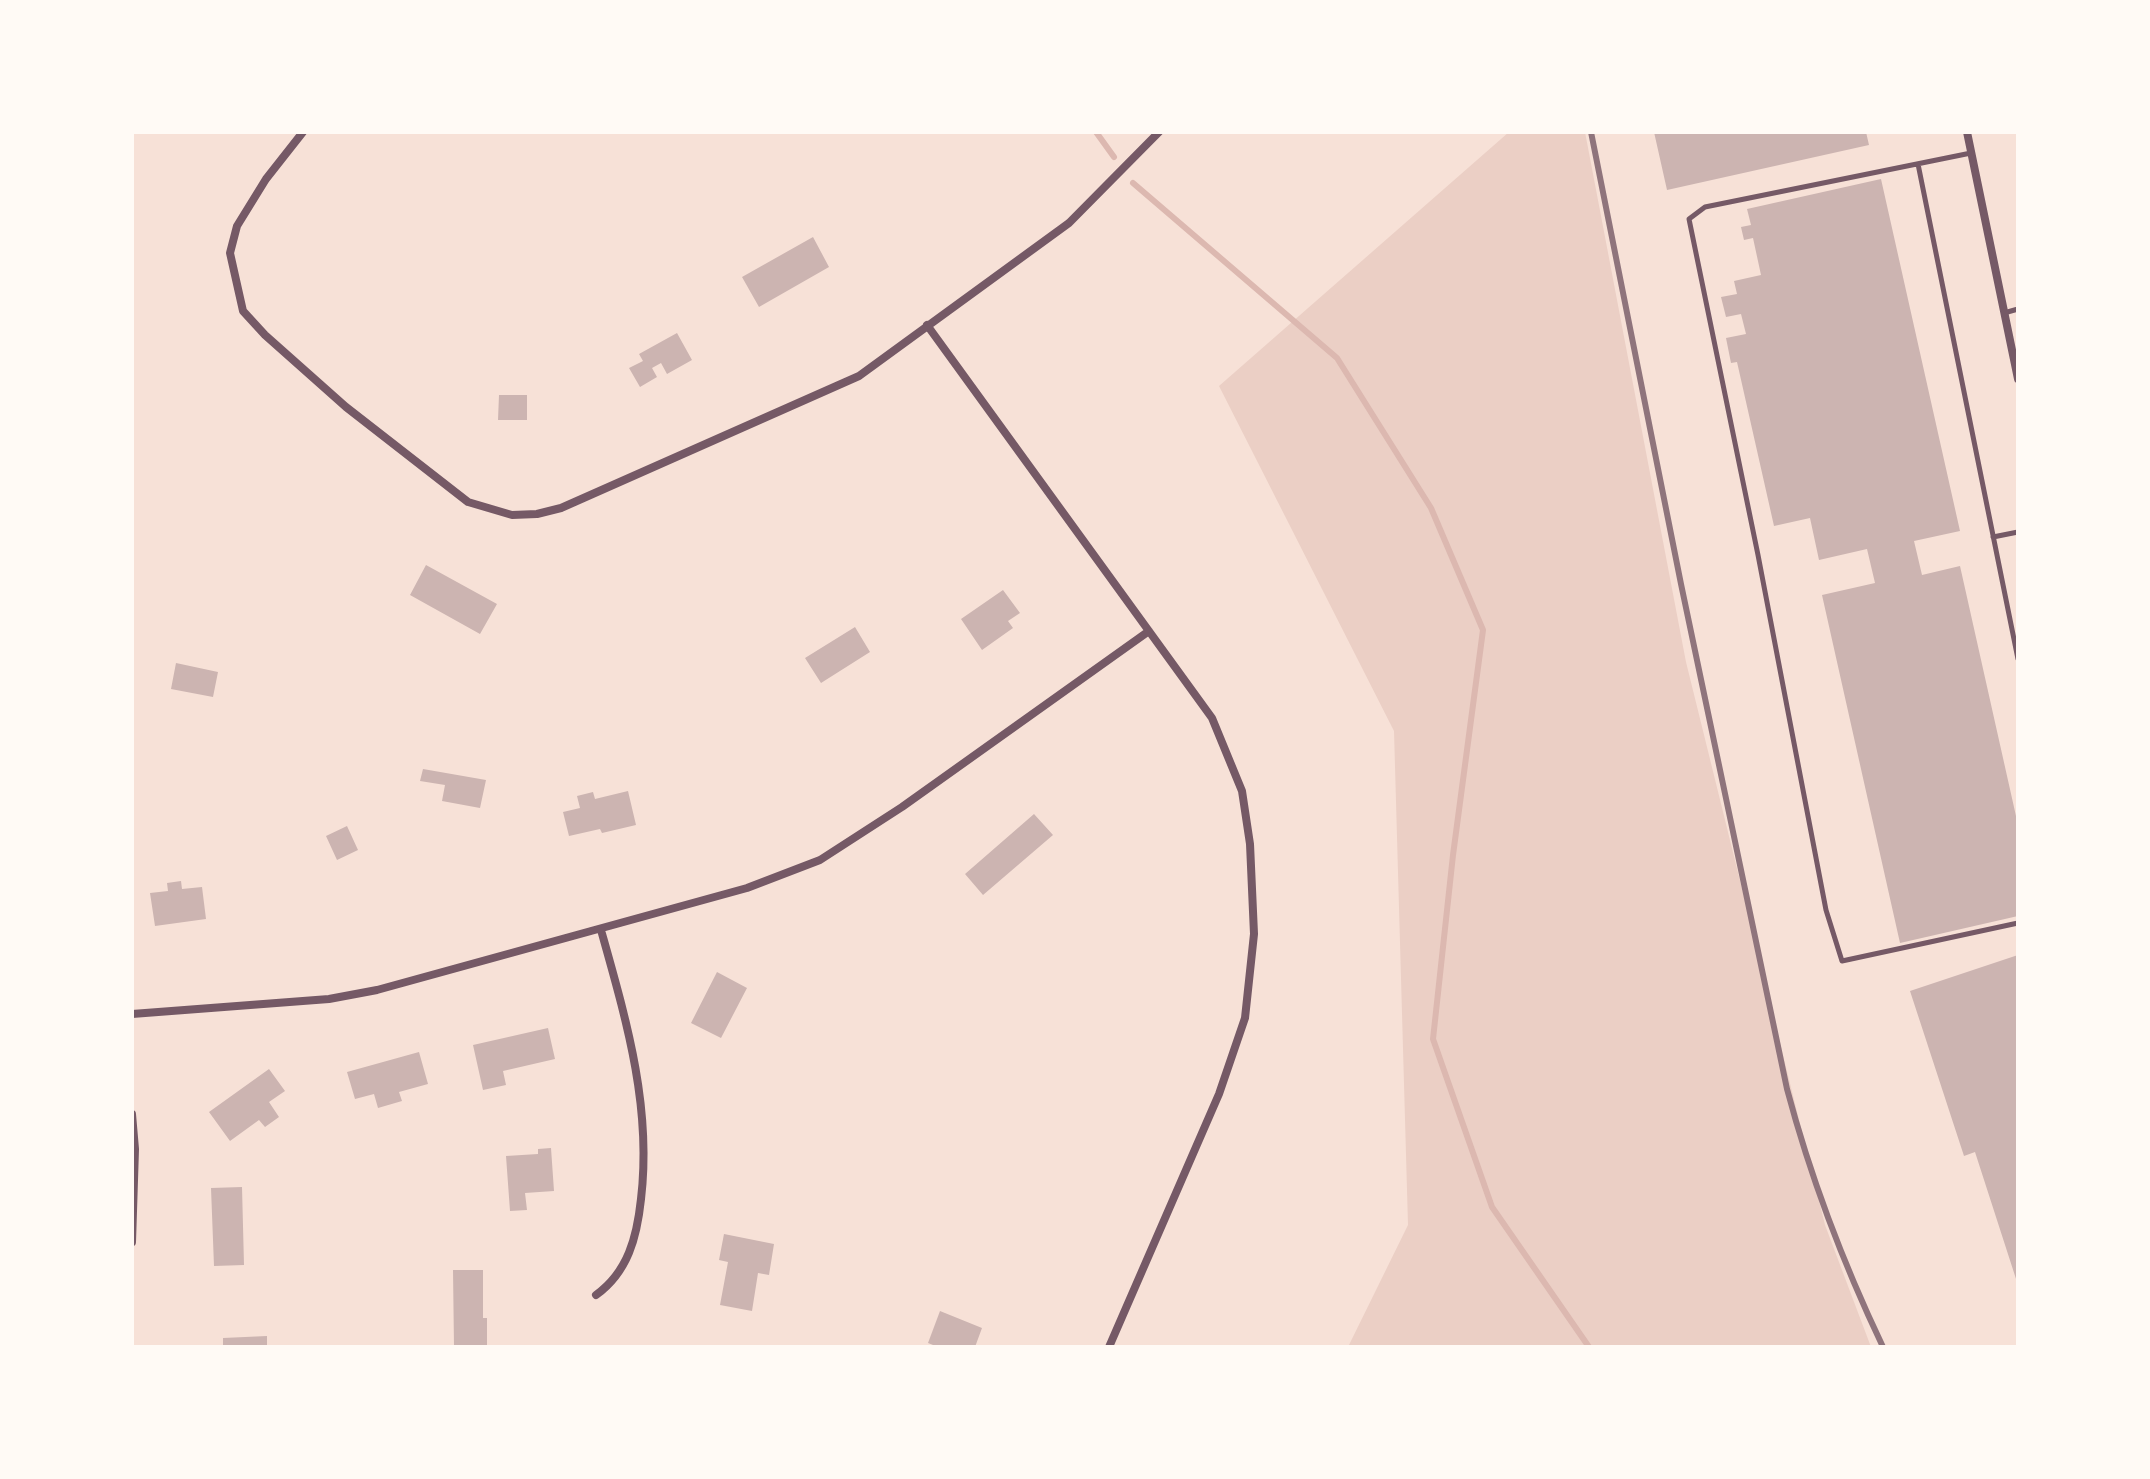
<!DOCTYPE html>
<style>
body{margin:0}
#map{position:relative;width:2150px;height:1479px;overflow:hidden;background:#f7e1d7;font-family:"Open Sans",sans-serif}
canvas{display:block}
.frame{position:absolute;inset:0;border:134px solid #fffaf5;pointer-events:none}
</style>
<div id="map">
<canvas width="2150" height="1479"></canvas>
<div class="frame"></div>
</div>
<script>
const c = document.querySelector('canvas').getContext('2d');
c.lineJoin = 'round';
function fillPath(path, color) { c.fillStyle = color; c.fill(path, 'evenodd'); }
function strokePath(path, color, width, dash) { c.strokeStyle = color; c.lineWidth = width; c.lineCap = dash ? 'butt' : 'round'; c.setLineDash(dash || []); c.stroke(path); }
fillPath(new Path2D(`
 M 1509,132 L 1585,132 L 1686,662 L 1825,1225 L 1871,1347 L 1348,1347 L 1408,1225 L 1394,731 L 1219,386 Z`), '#ebcfc5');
strokePath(new Path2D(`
 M 1096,132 L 1114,157
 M 1133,183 L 1337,358 L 1431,508 L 1483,630 L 1453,855 L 1433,1039 L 1492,1207 L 1589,1347`), '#dcb8b0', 6);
fillPath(new Path2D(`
 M 1654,132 L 1866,132 L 1869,145 L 1667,190 Z
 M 1881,179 L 1960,531 L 1914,541 L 1922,575 L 1960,566 L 2018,825 L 2018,916 L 1900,943 L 1822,595 L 1875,583 L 1867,549 L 1819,560 L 1810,518 L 1774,526 L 1737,362 L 1731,363 L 1726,338 L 1746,334 L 1741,314 L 1726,317 L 1721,297 L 1737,294 L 1734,281 L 1761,275 L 1753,238 L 1744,240 L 1741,227 L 1751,225 L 1747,209 Z
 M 813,237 L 829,267 L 759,307 L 742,277 Z
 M 677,333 L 692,360 L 667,374 L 661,363 L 652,368 L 657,377 L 640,387 L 629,368 L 643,361 L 639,354 Z
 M 499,395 L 527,395 L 527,420 L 498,420 Z
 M 426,565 L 497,604 L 480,634 L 410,595 Z
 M 1003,590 L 1020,613 L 1008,621 L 1013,628 L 982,650 L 961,619 Z
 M 855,627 L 870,652 L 821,683 L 805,658 Z
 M 176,663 L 218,672 L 213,697 L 171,689 Z
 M 423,769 L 486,780 L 480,808 L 442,801 L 445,785 L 420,781 Z
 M 628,791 L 636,825 L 602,833 L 600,829 L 569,836 L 563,812 L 580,808 L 577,796 L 593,792 L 595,799 Z
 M 1034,814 L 1053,835 L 983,895 L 965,874 Z
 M 347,826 L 358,850 L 337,860 L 326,836 Z
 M 181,881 L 182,889 L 202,887 L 206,919 L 155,926 L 150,893 L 168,891 L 167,883 Z
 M 2018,955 L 2018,1282 L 2017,1282 L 1975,1152 L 1964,1156 L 1910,991 Z
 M 717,972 L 747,988 L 721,1038 L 691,1023 Z
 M 548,1028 L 555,1059 L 503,1071 L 506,1085 L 483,1090 L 473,1045 Z
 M 419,1052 L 428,1084 L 399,1092 L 402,1101 L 378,1108 L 374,1094 L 355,1099 L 347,1072 Z
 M 269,1069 L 285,1091 L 269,1102 L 279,1117 L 265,1127 L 259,1120 L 230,1141 L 209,1112 Z
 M 551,1148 L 554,1191 L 525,1193 L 527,1210 L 510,1211 L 506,1156 L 538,1154 L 538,1149 Z
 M 242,1187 L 244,1265 L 214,1266 L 211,1188 Z
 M 724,1234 L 774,1244 L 769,1275 L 758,1273 L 752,1311 L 720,1305 L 728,1262 L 719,1260 Z
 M 453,1270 L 483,1270 L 483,1318 L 487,1318 L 487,1347 L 454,1347 Z
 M 940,1311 L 982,1328 L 975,1347 L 938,1347 L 928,1343 Z
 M 267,1336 L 267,1347 L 223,1347 L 223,1338 Z`), '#ccb4b1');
strokePath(new Path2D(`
 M 1971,153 L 1705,207 L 1689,219 L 1758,555 L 1826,910 L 1842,961 L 2018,923
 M 1918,164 L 2018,659
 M 2004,313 L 2018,309
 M 1993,537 L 2018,532`), '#755966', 5);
strokePath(new Path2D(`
 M 303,132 L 266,179 L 237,226 L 230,253 L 243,311 L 265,335 L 346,407 L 468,502 L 512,515 L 537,514 L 561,508 L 859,376 L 1069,223 L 1159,132
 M 1967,132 L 2018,379
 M 927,325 L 1212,718 L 1242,791 L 1250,844 L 1254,934 L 1245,1018 L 1219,1094 L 1109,1347
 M 132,1014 L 329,999 L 377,990 L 747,888 L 820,860 L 902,807 L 1149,631
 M 132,1114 L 135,1149 L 132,1242
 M 596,1295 C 628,1272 637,1237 641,1199 C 652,1106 626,1019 601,930`), '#755966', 8);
strokePath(new Path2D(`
 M 1591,132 L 1681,584 L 1787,1089 C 1811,1179 1843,1263 1883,1347`), '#8f747c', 6);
</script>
